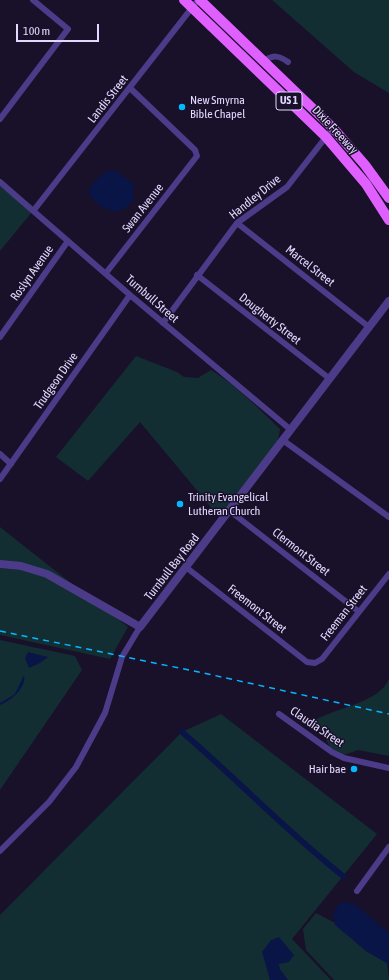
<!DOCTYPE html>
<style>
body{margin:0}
#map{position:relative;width:389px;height:980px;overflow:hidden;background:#191029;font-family:"Asap Condensed",sans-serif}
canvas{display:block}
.scale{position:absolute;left:16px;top:24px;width:83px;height:18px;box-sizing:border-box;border:2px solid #e3d8ff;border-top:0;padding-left:5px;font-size:12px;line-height:14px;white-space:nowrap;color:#e3d8ff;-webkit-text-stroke:3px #191029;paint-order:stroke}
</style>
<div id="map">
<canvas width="389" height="980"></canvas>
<div class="scale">100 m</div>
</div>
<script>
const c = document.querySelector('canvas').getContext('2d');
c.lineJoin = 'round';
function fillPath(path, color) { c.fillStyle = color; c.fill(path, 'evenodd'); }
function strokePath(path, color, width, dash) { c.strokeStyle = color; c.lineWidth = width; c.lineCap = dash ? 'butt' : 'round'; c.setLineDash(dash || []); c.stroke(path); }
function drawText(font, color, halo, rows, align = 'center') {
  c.font = font + ' "Asap Condensed",sans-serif'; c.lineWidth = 3; c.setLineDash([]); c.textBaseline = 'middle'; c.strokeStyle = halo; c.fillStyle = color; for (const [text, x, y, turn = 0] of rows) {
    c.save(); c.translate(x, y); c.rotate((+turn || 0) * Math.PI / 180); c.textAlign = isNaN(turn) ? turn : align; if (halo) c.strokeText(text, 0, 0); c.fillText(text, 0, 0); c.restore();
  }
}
fillPath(new Path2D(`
 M 272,0 L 389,0 L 389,93 L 354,72 Z
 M 0,186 L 32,212 L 0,251 Z
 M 136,356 L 177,372 L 184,377 L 198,378 L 211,370 C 237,386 258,408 280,429 L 278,442 L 220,518 L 140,422 L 88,481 L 56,457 Z
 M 0,527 L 76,587 L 0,561 Z
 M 0,568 L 21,570 L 46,577 L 109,612 L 128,627 L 110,659 L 0,635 Z
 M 0,640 L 75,656 L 82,670 L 0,790 Z
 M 389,679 L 389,756 L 358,750 L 344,755 L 330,747 L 324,735 L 315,728 L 307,725 C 331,707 378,705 389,679 Z
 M 221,714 L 377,834 L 292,939 L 331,980 L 0,980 L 0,915 L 182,732 Z
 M 316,913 L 335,923 L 366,951 L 387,963 L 389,980 L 334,980 L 306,950 L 303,929 Z`), '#132e33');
fillPath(new Path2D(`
 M 112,170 L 121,174 L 134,185 L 133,202 C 129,204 123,210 119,211 C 107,213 92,202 88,191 C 94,182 101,172 112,170 Z
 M 28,652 L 48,657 L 40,663 L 29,668 L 25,658 Z
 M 24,675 C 27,687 11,701 0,705 L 0,703 L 15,694 Z
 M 340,902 L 355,904 L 389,933 L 389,967 L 387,963 L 366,951 L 335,925 L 333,914 Z
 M 279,937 L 294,955 L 289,962 L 279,964 L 280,969 L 288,980 L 270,980 L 262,952 L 271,940 Z`), '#0a1547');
strokePath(new Path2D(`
 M 182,732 C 237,779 286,831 343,876`), '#0a1547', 6);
strokePath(new Path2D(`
 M 263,61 C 274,55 278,55 288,62
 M 0,119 L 68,29 L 33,0
 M 0,182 L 130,295 L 291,430
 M 34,210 L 198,0
 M 237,223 L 369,327
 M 106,273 L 197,156 L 195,150 L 130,88
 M 197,275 L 330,379
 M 163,323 L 237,223 L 287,187 L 333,128
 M 0,337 L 68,241
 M 284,441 L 389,517
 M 0,454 L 11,464
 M 0,479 L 130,295
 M 230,511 L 358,611
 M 187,568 L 307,662 L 315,663 L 322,659 L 389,574
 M 279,714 L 332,752 L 344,758 L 389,768
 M 0,851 L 49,802 L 76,767 L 105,713 L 122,657 L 140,627
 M 357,891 L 389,847`), '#4c3b88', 6);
strokePath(new Path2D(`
 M 0,564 L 21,566 L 47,574 L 140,627 L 389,301`), '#4c3b88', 8);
strokePath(new Path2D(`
 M 184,0 L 326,137 L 366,184 L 389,220
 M 200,0 L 333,128 L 365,165 L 389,198`), '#e05fff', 10);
strokePath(new Path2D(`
 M 0,631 L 208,674 L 389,714`), '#04b8ff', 1.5, [6, 5]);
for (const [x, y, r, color] of [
 [182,107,4,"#04b8ff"],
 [180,504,4,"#04b8ff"],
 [354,769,4,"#04b8ff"]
]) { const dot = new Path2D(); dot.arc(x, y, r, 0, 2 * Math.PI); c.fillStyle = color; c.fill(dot); strokePath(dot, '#191029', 1.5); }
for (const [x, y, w] of [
 [289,101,26]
]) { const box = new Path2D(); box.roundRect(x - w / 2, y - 9, w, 18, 3); c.fillStyle = '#191029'; c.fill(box); strokePath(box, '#e3d8ff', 1); }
drawText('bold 11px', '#e3d8ff', null, [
 ["US 1",289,101]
]);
drawText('12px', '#e3d8ff', '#191029', [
 ["Landis Street",108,99,-52],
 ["Dixie Freeway",335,130,47],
 ["Handley Drive",255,197,-39],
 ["Swan Avenue",143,208,-52],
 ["Marcel Street",310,266,38],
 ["Roslyn Avenue",32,273,-55],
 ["Turnbull Street",152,299,41],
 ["Dougherty Street",270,319,38],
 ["Trudgeon Drive",56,381,-55],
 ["Clermont Street",301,552,38],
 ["Turnbull Bay Road",172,567,-52],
 ["Freemont Street",257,609,38],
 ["Freeman Street",344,613,-52],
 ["Claudia Street",317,727,34]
]);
drawText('12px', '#e3d8ff', '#191029', [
 ["New Smyrna",190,100],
 ["Bible Chapel",190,114],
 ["Trinity Evangelical",188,497],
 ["Lutheran Church",188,511],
 ["Hair bae",346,769,"right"]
], 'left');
</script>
